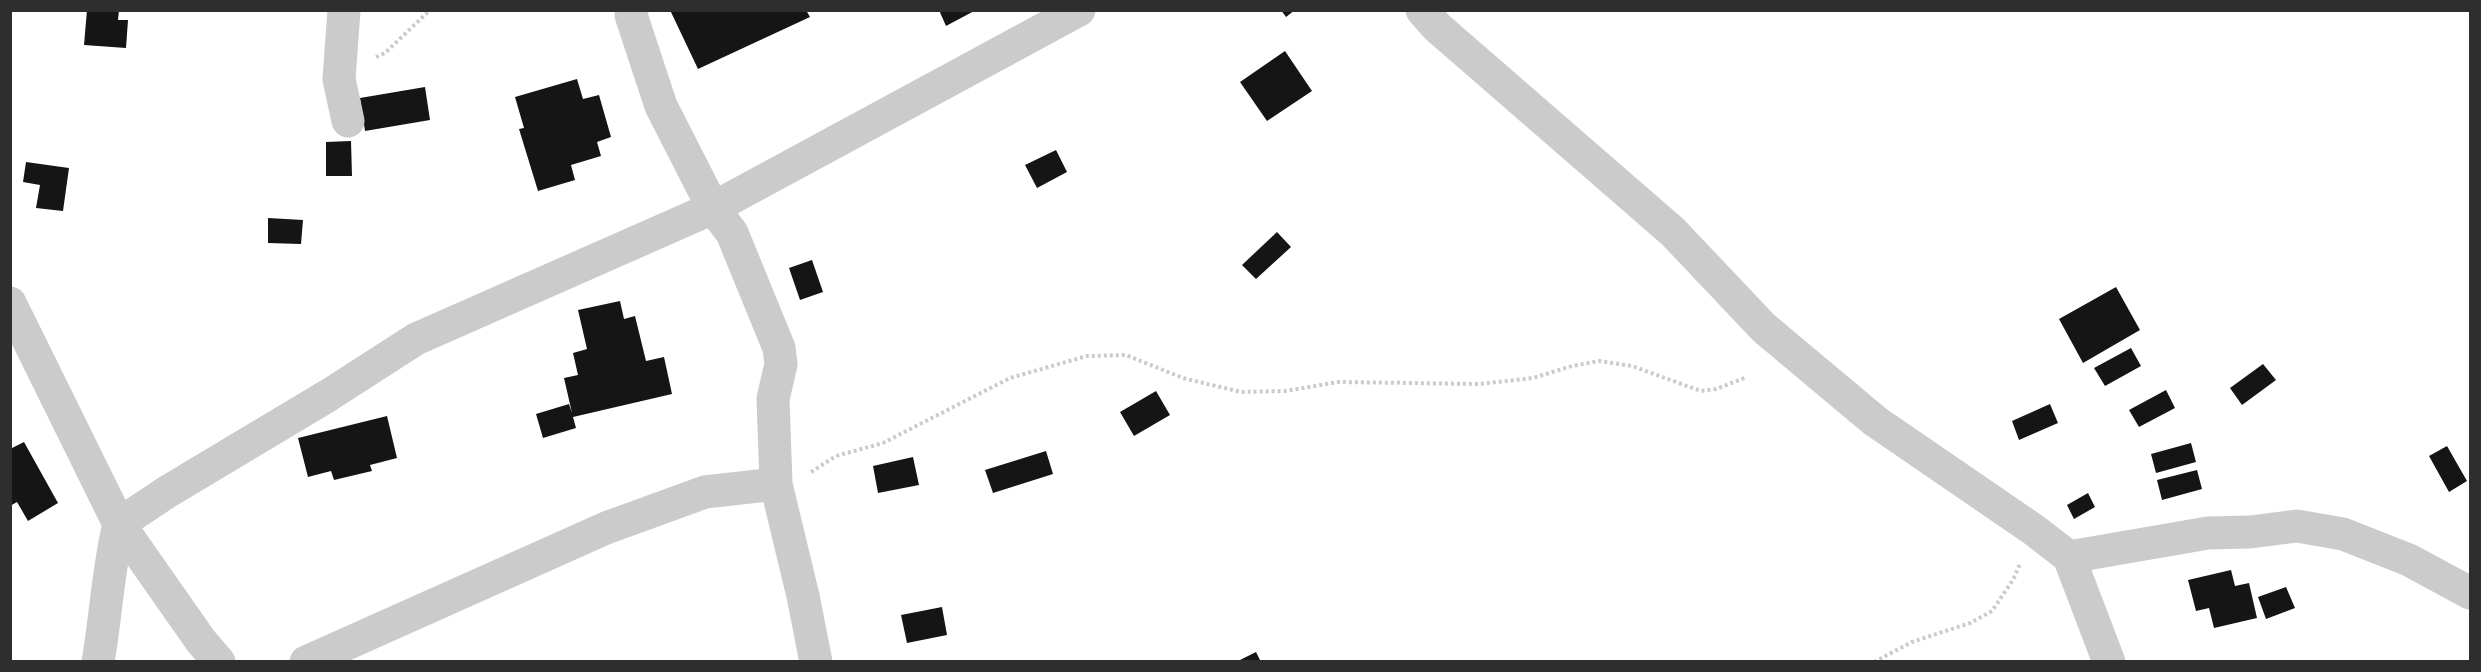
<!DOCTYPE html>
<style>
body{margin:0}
#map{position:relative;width:2481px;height:672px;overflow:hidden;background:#fff;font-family:"Roboto Condensed",sans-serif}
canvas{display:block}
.frame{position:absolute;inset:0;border:12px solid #2e2e2e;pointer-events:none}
</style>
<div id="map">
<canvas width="2481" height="672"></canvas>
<div class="frame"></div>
</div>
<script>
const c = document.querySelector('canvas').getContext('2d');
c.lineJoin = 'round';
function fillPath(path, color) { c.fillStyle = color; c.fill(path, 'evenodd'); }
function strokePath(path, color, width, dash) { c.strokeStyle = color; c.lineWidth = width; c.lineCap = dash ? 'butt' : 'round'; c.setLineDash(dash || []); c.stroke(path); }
fillPath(new Path2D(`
 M 87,10 L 119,10 L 118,20 L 128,20 L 126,48 L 84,45 Z
 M 670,10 L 806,10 L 810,17 L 698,69 Z
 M 939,10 L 976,10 L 946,26 Z
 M 1281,10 L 1295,10 L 1286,17 Z
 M 1285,51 L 1312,91 L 1267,121 L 1240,82 Z
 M 577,79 L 583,99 L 599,95 L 611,137 L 597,142 L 601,156 L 571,165 L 575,180 L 538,191 L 519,129 L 524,128 L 515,97 Z
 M 425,87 L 430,120 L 365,131 L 360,98 Z
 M 351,141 L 352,176 L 326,176 L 326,142 Z
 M 1056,150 L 1067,172 L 1037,188 L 1025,165 Z
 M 26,162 L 69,168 L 63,211 L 36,208 L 40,185 L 23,182 Z
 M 268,218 L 303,220 L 301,244 L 268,243 Z
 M 1277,232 L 1291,247 L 1256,279 L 1242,265 Z
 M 812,260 L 823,292 L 800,300 L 789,268 Z
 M 2116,287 L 2140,330 L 2083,363 L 2059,319 Z
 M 620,301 L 624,319 L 635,316 L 646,361 L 664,357 L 672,394 L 573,417 L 576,428 L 543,438 L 536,414 L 569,404 L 572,413 L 564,378 L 578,375 L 573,353 L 587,349 L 578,310 Z
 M 2131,348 L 2141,366 L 2105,386 L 2094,368 Z
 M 2263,364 L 2276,380 L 2242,405 L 2230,388 Z
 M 2166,390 L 2175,408 L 2139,427 L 2129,410 Z
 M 1156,391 L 1170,415 L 1134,436 L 1120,412 Z
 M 2050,404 L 2058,423 L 2019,440 L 2012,421 Z
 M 387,416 L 397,458 L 370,465 L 372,471 L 334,480 L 331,471 L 308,477 L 298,438 Z
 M 24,442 L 58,503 L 28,521 L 17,502 L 10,506 L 10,449 Z
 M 2191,443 L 2196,462 L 2156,473 L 2151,454 Z
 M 2447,446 L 2467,481 L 2449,492 L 2429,456 Z
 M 1046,451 L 1053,474 L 993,493 L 985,470 Z
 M 913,457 L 919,485 L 878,493 L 873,466 Z
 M 2197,470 L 2202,489 L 2162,500 L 2157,480 Z
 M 2088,493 L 2095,507 L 2074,519 L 2067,505 Z
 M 2231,570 L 2235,586 L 2249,583 L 2257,618 L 2214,628 L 2209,608 L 2196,611 L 2188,580 Z
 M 2286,587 L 2295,608 L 2266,619 L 2258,597 Z
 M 942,607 L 947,635 L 907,643 L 901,615 Z
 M 1256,652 L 1261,662 L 1236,662 Z`), '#151515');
strokePath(new Path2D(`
 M 376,57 L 385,53 L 430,10
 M 811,472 L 836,456 L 883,443 L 1010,378 L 1087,356 L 1126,355 L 1183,378 L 1241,392 L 1285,391 L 1339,382 L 1479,384 L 1533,378 L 1572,366 L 1599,361 L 1632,366 L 1701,391 L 1716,389 L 1747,377
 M 1874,662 L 1912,642 L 1970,623 L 1992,611 L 2013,580 L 2020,564`), '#cbcbcb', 4, [3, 3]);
strokePath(new Path2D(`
 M 344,10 L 339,79 L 348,121
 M 632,10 L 631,15 L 661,106 L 713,208 L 732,233 L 779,348 L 781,364 L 773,399 L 776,484 L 803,596 L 816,662
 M 1422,10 L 1437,27 L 1673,232 L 1764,328 L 1875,421 L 2034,530 L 2069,557 L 2109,662
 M 10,303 L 119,524 L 201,641 L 219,662
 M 2069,557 L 2208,533 L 2250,532 L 2297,526 L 2343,534 L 2409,560 L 2470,593
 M 98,662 C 106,616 108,569 119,524 L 167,492 L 329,395 L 416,339 L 713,208 L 1079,10
 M 306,662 L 606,528 L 705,492 L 776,484`), '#cbcbcb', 33);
</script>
